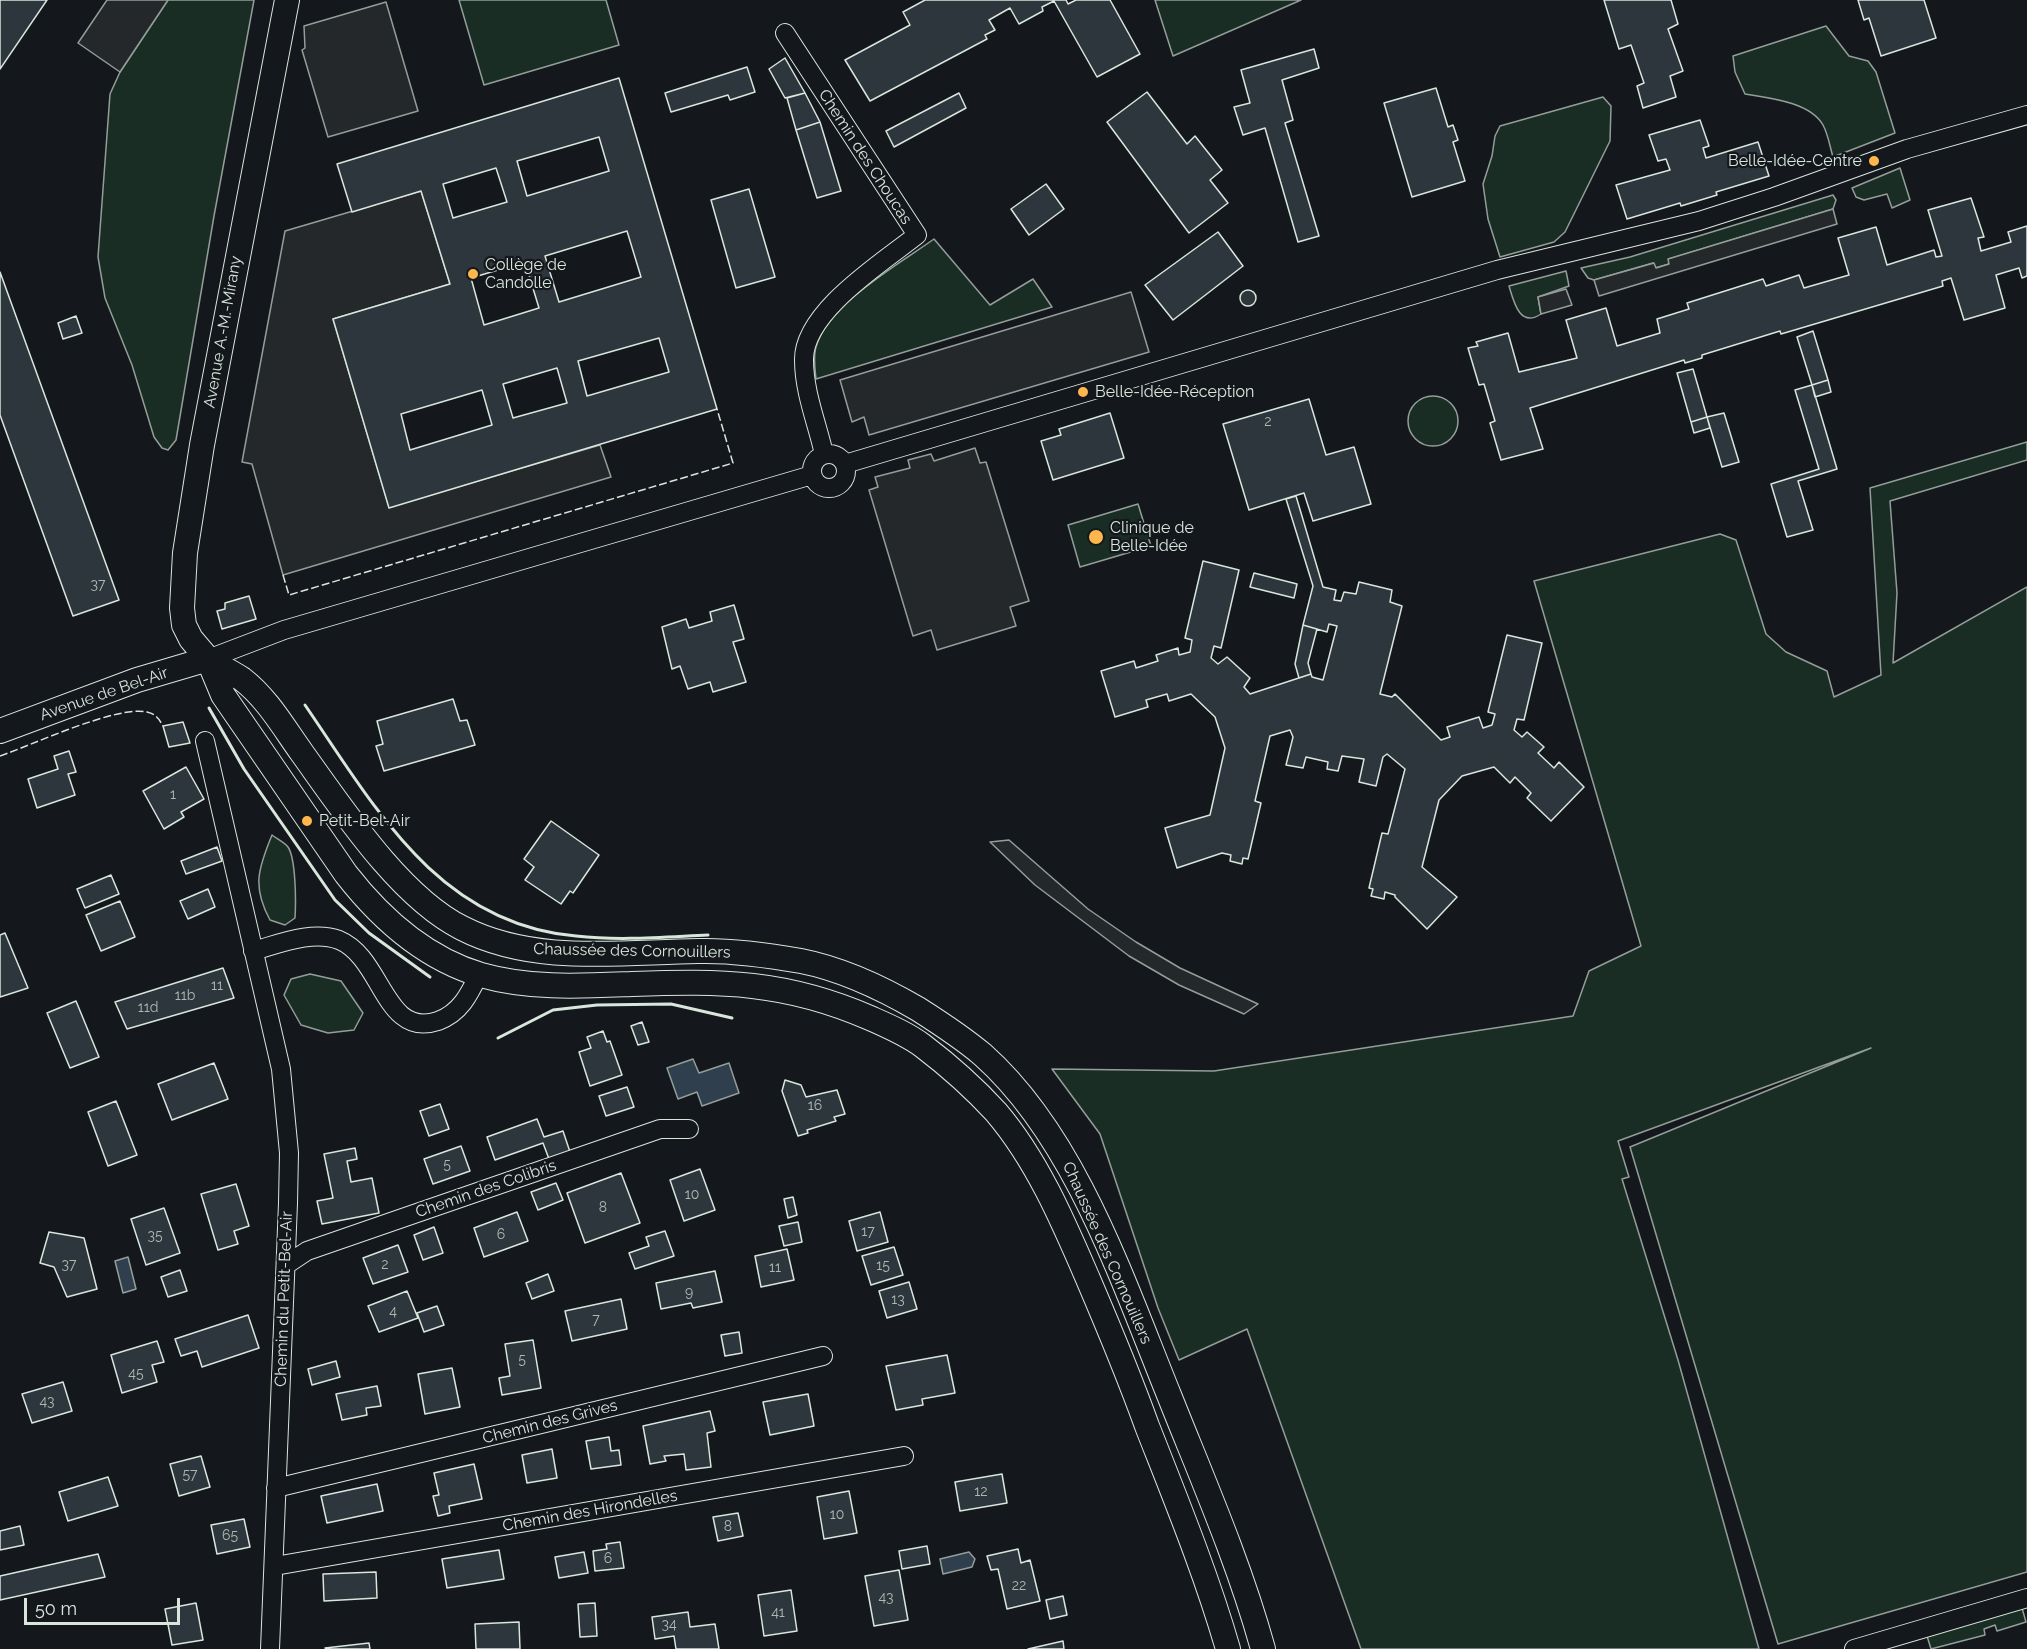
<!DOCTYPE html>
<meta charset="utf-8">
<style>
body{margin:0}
#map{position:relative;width:2027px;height:1649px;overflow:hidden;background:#14181c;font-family:Raleway,sans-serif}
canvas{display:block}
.scale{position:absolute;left:24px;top:1598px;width:156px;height:27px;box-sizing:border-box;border:3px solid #d8e6dc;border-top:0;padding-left:8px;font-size:18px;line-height:21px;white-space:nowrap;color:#d8e6dc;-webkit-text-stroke:4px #14181c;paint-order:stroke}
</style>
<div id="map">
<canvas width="2027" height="1649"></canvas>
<div class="scale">50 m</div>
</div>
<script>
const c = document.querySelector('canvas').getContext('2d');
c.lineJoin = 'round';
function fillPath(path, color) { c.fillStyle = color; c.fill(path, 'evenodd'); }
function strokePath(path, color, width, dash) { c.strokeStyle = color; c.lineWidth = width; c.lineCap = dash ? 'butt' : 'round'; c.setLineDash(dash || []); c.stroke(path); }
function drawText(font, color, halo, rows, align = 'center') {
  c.font = font + ' Raleway,sans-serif'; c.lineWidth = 4.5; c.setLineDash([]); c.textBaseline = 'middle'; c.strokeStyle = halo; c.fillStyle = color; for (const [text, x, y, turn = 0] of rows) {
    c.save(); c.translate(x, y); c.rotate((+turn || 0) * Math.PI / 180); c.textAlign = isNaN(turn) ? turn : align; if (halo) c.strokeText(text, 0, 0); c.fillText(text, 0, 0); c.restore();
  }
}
const green = new Path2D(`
 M 168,0 L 254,0 L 214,216 L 176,440 L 168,450 L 162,448 L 154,437 L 132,365 L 105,298 L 98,257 L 110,94 L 120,72 Z
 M 459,0 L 606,0 L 619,45 L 484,85 Z
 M 1155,0 L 1301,0 L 1173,56 Z
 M 1826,26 L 1849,56 L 1868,61 L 1876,72 L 1895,133 L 1833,157 C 1830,147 1828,134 1823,125 C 1810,102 1769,98 1745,94 L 1735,72 L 1733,56 Z
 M 1603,97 L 1611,106 L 1610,141 L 1565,232 L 1554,242 L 1500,257 L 1488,219 L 1483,184 L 1492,156 L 1495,136 L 1500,126 Z
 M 1900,168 L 1910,200 L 1892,208 L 1887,194 L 1864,200 L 1856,197 L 1852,188 Z
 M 1833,195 L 1836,200 L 1833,209 L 1669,259 L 1669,264 L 1655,268 L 1653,263 L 1594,280 L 1588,278 L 1581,268 L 1630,257 Z
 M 934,239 L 990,305 L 1033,279 L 1052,307 L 816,379 C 815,369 813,357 816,347 C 828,304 899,264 934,239 Z
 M 1566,271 L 1569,286 L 1538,297 L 1541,314 C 1520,328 1514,303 1509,286 Z
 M1408 421a25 25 0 1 1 50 0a25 25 0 1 1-50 0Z
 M 2027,442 L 2027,460 L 1890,501 L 1897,593 L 1893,663 L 2027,587 L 2027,1572 L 1778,1644 L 1630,1147 L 1871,1048 L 1618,1141 L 1629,1177 L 1622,1179 L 1678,1360 L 1759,1649 L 1361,1649 L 1247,1329 L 1179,1360 L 1158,1308 L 1100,1134 L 1052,1069 L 1214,1071 L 1573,1016 L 1589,971 L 1641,946 L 1534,581 L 1720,534 L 1736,540 L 1766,634 L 1786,652 L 1827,671 L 1834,697 L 1881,675 L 1870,488 Z
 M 1138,504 L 1151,546 L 1080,567 L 1068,525 Z
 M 272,835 C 277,839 284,842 288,847 C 296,859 296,902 295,918 L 285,925 L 270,920 C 252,887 258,869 272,835 Z
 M 310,974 L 341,981 L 363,1013 L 354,1030 L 328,1033 L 301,1025 L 284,995 L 291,979 Z
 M 2022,1608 L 2026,1622 L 1997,1631 L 1995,1625 L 1984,1629 L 1985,1635 L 1931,1649 L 1927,1636 Z`);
fillPath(green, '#1a2d24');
strokePath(green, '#939e99', 1.5);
const parking = new Path2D(`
 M 107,0 L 168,0 L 120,72 L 78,43 Z
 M 386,2 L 418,111 L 328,137 L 302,50 L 305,48 L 304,26 Z
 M 421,191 L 450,284 L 333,319 L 389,507 L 600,445 L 611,477 L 283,575 L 252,464 L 242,462 L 285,231 Z
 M 1833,209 L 1837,224 L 1599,296 L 1594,280 L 1654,263 L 1656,268 L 1669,264 L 1668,259 Z
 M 1566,289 L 1572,305 L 1541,314 L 1538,297 Z
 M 1131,292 L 1149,352 L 869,435 L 864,417 L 852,422 L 840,380 Z
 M 975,448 L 980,463 L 986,462 L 1029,601 L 1010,607 L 1016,626 L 937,650 L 931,630 L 913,636 L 869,490 L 878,487 L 875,477 L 910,468 L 908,460 L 931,454 L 934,461 Z
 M 1009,840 L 1088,909 L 1136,942 L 1180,968 L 1258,1004 L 1244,1014 L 1179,985 L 1129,956 L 1035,885 L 990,842 Z`);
fillPath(parking, '#24282b');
strokePath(parking, '#939e99', 1.5);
const water = new Path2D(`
 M 693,1059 L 699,1073 L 729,1063 L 739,1093 L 702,1106 L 697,1092 L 678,1099 L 667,1068 Z
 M 128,1257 L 136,1289 L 123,1293 L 115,1261 Z
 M 969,1552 L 975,1559 L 972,1567 L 943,1574 L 940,1559 Z`);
fillPath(water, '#2f3f4d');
strokePath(water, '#939e99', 1.5);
const building = new Path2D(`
 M 0,0 L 47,0 L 0,69 Z
 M 925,0 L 1066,0 L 1068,4 L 1076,0 L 1110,0 L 1140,54 L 1097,77 L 1054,1 L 1042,7 L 1043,11 L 1019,24 L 1010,8 L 989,20 L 995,30 L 985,35 L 987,39 L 870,101 L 845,60 L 910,25 L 903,12 Z
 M 1604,0 L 1671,0 L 1678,24 L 1668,29 L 1683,71 L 1670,76 L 1676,97 L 1643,108 L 1637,86 L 1644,83 L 1631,45 L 1619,49 Z
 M 1858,0 L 1924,0 L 1936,38 L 1881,56 L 1869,18 L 1864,20 Z
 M 1314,49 L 1319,68 L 1282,80 L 1293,120 L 1285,123 L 1319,236 L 1298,242 L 1265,128 L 1243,135 L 1234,107 L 1250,103 L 1241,70 Z
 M 785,58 L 805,93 L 785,98 L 769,69 Z
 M 747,67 L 755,92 L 730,100 L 728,95 L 671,112 L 665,93 Z
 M 619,78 L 717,409 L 389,508 L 333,319 L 450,284 L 421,191 L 352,212 L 337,164 ZM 599,137 L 609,171 L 527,196 L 517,161 ZM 496,168 L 507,202 L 453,218 L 443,184 ZM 627,231 L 641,277 L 559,302 L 545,256 ZM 525,262 L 539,308 L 484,325 L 471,278 ZM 659,338 L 669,372 L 587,396 L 578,361 ZM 557,368 L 567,403 L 513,418 L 503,384 ZM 482,390 L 492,425 L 410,450 L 401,414 Z
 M 1436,88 L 1448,127 L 1453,125 L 1458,140 L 1453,142 L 1465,181 L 1412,197 L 1384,103 Z
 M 1147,92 L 1187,144 L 1195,136 L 1222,170 L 1210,180 L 1228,203 L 1189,233 L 1107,122 Z
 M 805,93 L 820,122 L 796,130 L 787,98 Z
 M 959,93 L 966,108 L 894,147 L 886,131 Z
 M 1700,120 L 1709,146 L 1703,148 L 1706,158 L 1758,142 L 1769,176 L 1716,192 L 1717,195 L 1681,206 L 1680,203 L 1627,219 L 1616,185 L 1670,170 L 1666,159 L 1658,161 L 1649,135 Z
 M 820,122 L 841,191 L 817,198 L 796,130 Z
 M 1046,184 L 1064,209 L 1029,235 L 1011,209 Z
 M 749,189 L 775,277 L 736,288 L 711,200 Z
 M 1971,198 L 1984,237 L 1978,238 L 1981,251 L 2011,242 L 2008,232 L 2027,226 L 2027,276 L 2022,278 L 2019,268 L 1996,275 L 2005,308 L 1964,320 L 1951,278 L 1942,281 L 1943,286 L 1781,334 L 1780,331 L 1702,355 L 1702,358 L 1685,363 L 1684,360 L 1530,408 L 1543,449 L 1501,460 L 1490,423 L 1495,421 L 1484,384 L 1479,385 L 1468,348 L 1478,346 L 1476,342 L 1508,333 L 1519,372 L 1577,358 L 1566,320 L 1606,308 L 1617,346 L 1660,333 L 1657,319 L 1689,309 L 1687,303 L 1763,279 L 1766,286 L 1799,275 L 1804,288 L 1849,275 L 1838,238 L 1876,227 L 1887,265 L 1934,250 L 1936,257 L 1942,256 L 1928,210 Z
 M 1218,232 L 1243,266 L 1173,320 L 1145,285 Z
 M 0,272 L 119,600 L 73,616 L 0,415 Z
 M1240 298a8 8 0 1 1 16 0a8 8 0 1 1-16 0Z
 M 76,316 L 82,333 L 63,339 L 58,323 Z
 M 1813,331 L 1828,380 L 1812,385 L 1797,337 Z
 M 1693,369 L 1707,417 L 1691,422 L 1677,373 Z
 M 1828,380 L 1831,392 L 1815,397 L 1812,385 Z
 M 1812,385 L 1837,469 L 1798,481 L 1813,530 L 1787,537 L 1771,484 L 1819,469 L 1795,390 Z
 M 1309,399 L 1326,455 L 1354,447 L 1371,504 L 1313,521 L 1304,493 L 1249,510 L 1223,424 Z
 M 1110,413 L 1124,458 L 1053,480 L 1041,441 L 1061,435 L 1059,429 Z
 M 1724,413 L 1739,462 L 1722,467 L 1707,417 Z
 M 1707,417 L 1710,428 L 1694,433 L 1691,422 Z
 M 1296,496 L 1323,587 L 1336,590 L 1334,600 L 1341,601 L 1344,592 L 1356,594 L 1359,582 L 1392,590 L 1390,602 L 1402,606 L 1380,694 L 1392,697 L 1395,694 L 1441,740 L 1450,737 L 1447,727 L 1479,717 L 1483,728 L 1492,725 L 1495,714 L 1488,712 L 1507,635 L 1542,643 L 1524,720 L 1517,719 L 1514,730 L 1522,737 L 1527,732 L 1544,747 L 1538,753 L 1554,768 L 1559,762 L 1584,787 L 1551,821 L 1527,798 L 1531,793 L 1515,777 L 1510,783 L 1494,767 L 1462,776 L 1439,800 L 1422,867 L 1457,897 L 1427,929 L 1395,897 L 1395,895 L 1385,892 L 1384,899 L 1371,896 L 1373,889 L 1369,888 L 1382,833 L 1388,834 L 1405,769 L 1387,754 L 1383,757 L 1376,786 L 1359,782 L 1364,759 L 1342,756 L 1338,771 L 1327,769 L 1328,762 L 1306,757 L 1303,768 L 1286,765 L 1293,737 L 1290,730 L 1270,736 L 1255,801 L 1261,803 L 1248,859 L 1243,858 L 1242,864 L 1230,861 L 1231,855 L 1222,853 L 1177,868 L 1165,828 L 1210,815 L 1225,748 L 1215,717 L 1191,694 L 1169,701 L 1167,694 L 1146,700 L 1148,707 L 1115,717 L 1101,671 L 1134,661 L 1136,668 L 1158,661 L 1156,655 L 1178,648 L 1179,655 L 1190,652 L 1192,640 L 1185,638 L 1203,561 L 1239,570 L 1221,648 L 1214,646 L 1211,658 L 1218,664 L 1227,657 L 1250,678 L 1244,687 L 1250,694 L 1311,674 L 1312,677 L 1323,680 L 1337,626 L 1329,624 L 1327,632 L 1303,625 L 1313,586 L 1286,499 Z
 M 1254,573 L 1297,584 L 1294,598 L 1250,587 Z
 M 249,596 L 256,619 L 222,629 L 217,611 L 225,609 L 225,603 Z
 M 734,605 L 744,639 L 733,642 L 746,682 L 713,692 L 710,682 L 688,689 L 680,666 L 672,669 L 662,627 L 686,619 L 689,628 L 712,621 L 710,612 Z
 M 1303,625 L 1317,629 L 1308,663 L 1311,674 L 1299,678 L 1295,664 Z
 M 453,699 L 460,721 L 467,720 L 475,745 L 384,771 L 376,746 L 383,744 L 377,721 Z
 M 183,722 L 190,743 L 169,747 L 163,726 Z
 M 69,751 L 76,772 L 68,774 L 75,795 L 37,808 L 28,779 L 58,769 L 54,756 Z
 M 186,767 L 204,799 L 181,812 L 184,817 L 164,829 L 143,791 Z
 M 551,821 L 599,855 L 573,893 L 570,891 L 561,904 L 525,880 L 534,867 L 524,859 Z
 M 217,847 L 222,861 L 186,874 L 181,861 Z
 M 111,875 L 119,894 L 85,908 L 77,889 Z
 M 208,889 L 215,907 L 188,919 L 180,901 Z
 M 120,901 L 135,937 L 101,951 L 86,915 Z
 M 5,933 L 28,988 L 0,997 L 0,935 Z
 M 223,968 L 234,998 L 127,1029 L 115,1002 Z
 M 76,1001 L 99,1057 L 70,1068 L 47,1013 Z
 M 642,1022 L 649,1042 L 638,1045 L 631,1026 Z
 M 603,1031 L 607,1042 L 610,1041 L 622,1075 L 590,1086 L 579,1052 L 591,1048 L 587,1037 Z
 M 214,1063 L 228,1099 L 172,1120 L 158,1084 Z
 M 785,1080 L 801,1085 L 806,1097 L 837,1090 L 845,1114 L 834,1117 L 836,1121 L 807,1130 L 808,1133 L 798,1136 L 782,1091 Z
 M 627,1087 L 634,1107 L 606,1116 L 599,1096 Z
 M 116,1101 L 137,1155 L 108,1166 L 88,1112 Z
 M 440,1104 L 449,1129 L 429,1136 L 420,1111 Z
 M 537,1119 L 544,1137 L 563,1131 L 570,1152 L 549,1159 L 543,1143 L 495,1160 L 487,1137 Z
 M 461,1146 L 470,1171 L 433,1184 L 424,1159 Z
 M 355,1148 L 357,1159 L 347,1161 L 351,1182 L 372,1178 L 379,1213 L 322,1224 L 317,1201 L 333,1198 L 324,1154 Z
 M 700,1169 L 715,1210 L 684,1221 L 670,1180 Z
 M 621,1173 L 640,1223 L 585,1243 L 567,1193 Z
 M 556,1183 L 563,1200 L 538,1210 L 531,1192 Z
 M 236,1184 L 249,1226 L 234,1231 L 238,1244 L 218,1250 L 201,1194 Z
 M 793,1197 L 797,1215 L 788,1218 L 784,1199 Z
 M 164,1208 L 180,1253 L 146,1265 L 131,1219 Z
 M 517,1212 L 528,1241 L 484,1257 L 474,1228 Z
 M 880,1212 L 888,1242 L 857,1251 L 849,1221 Z
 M 798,1222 L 802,1242 L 784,1246 L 779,1226 Z
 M 434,1227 L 443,1253 L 423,1260 L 414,1235 Z
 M 665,1231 L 674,1256 L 635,1269 L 629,1253 L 649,1246 L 646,1237 Z
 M 49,1232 L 84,1238 L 97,1289 L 67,1297 L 54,1267 L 40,1263 Z
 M 398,1245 L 408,1272 L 373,1284 L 363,1258 Z
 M 894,1247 L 903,1275 L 871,1285 L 862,1256 Z
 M 787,1249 L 794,1280 L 761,1287 L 755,1256 Z
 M 180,1270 L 187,1291 L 168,1297 L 161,1277 Z
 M 715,1271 L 722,1302 L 693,1308 L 691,1303 L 661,1309 L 656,1283 Z
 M 548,1274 L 554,1291 L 532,1299 L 526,1283 Z
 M 909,1282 L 917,1309 L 887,1318 L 879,1291 Z
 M 407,1291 L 418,1318 L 379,1332 L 368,1306 Z
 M 621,1299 L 627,1329 L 572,1341 L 565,1311 Z
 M 437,1306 L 444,1325 L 424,1332 L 417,1313 Z
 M 248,1315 L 259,1348 L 202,1367 L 197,1351 L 181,1356 L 175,1339 Z
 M 739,1332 L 742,1353 L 725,1356 L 721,1335 Z
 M 533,1340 L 541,1388 L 502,1395 L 499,1378 L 510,1376 L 505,1344 Z
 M 157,1341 L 164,1362 L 152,1365 L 157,1382 L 122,1393 L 111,1355 Z
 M 947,1355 L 955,1393 L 922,1399 L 923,1405 L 896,1410 L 886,1366 Z
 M 336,1361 L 340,1377 L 312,1385 L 308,1369 Z
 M 452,1368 L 460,1407 L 425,1414 L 418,1374 Z
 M 63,1382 L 72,1411 L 32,1423 L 22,1394 Z
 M 377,1386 L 381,1406 L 366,1408 L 367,1415 L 342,1420 L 336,1394 Z
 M 808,1394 L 814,1426 L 770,1435 L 763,1402 Z
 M 710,1411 L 715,1431 L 707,1433 L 711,1467 L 686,1470 L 684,1454 L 664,1456 L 666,1461 L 650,1464 L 643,1426 Z
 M 609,1437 L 611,1451 L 619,1450 L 621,1465 L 591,1469 L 586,1441 Z
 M 552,1449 L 557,1478 L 527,1483 L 522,1455 Z
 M 201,1456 L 210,1487 L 179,1496 L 170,1464 Z
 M 474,1464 L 482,1499 L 449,1506 L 450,1513 L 438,1516 L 433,1496 L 439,1495 L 434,1473 Z
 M 1002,1474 L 1007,1503 L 960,1511 L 955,1482 Z
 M 108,1477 L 118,1506 L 68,1521 L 59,1492 Z
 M 377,1484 L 383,1511 L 327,1523 L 321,1496 Z
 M 849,1491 L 857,1533 L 824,1539 L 817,1497 Z
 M 738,1513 L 743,1536 L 718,1541 L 713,1517 Z
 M 244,1519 L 250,1547 L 217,1554 L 211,1525 Z
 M 20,1526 L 24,1545 L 0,1550 L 0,1531 Z
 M 620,1542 L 624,1568 L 595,1571 L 593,1551 L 607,1549 L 606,1544 Z
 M 927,1546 L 930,1564 L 902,1569 L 899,1551 Z
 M 1018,1549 L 1021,1563 L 1030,1560 L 1040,1601 L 1007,1609 L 998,1569 L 991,1570 L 987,1556 Z
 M 499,1550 L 504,1579 L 447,1588 L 442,1559 Z
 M 584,1552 L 588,1573 L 559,1578 L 555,1557 Z
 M 98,1554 L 105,1577 L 0,1600 L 0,1576 Z
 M 899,1570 L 908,1620 L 874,1626 L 865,1576 Z
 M 376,1572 L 377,1598 L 324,1601 L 323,1574 Z
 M 791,1590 L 797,1631 L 764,1636 L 758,1595 Z
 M 1063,1596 L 1067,1615 L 1050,1619 L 1046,1600 Z
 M 196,1603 L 203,1640 L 172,1645 L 165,1609 Z
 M 595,1603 L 597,1636 L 580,1637 L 578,1604 Z
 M 688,1612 L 690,1627 L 715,1624 L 719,1649 L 676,1649 L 674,1636 L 655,1639 L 652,1617 Z
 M 519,1622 L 520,1649 L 476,1649 L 475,1624 Z
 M 1063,1641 L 1064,1649 L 1028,1649 Z
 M 369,1643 L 370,1649 L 326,1649 L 325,1648 Z`);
fillPath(building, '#2c363c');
strokePath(building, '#d8e6dc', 1.5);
const minor = new Path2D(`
 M 785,33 L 917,235 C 883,262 803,312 804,360 C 804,392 817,423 824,454
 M812 471a17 17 0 1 1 34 0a17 17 0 1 1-34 0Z
 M 845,464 L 1497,270 L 1699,221 L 1774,197 L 1907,149 L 2027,115
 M 208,659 L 284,630 L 812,475
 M 205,741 L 281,1069 L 289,1153 L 288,1203 L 270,1649
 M 253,951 C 279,944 312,930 339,940 C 383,958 384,1039 438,1021 C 460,1013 469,995 479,974
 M 286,1265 L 307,1251 L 660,1129 L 689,1129
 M 276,1488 L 823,1356
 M 275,1566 L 904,1456
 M 1854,1649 L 2027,1598`);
const tertiary = new Path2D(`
 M 287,0 L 202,445 L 185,553 L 182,608 L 184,625 L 191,639 L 208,659 L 223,695 L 346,874 C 381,919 424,958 481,975 C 530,989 581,986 632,984 C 722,981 785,981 870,1018 C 888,1026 907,1034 923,1046 C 948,1065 974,1088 996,1112 C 1037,1160 1063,1221 1088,1279 C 1109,1328 1129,1376 1147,1426 C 1176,1500 1206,1573 1228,1649
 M 208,659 C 219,666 231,672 242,679 C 267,698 284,728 302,753 C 343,810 400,897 462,928 C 534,965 620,952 698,951 C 731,950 767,955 801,961 C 842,969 882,988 918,1009 C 940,1023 963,1038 983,1055 C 1076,1138 1123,1282 1169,1395 C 1202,1478 1239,1562 1263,1649
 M 0,731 L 137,680 L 208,659`);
strokePath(minor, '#d8e6dc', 20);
strokePath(tertiary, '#d8e6dc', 26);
strokePath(minor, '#14181c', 18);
strokePath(tertiary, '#14181c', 24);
strokePath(new Path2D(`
 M 283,575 L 289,595 L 733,463 L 717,409
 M 0,756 C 32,745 117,705 147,712 C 156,714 159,719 163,726`), '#d8e6dc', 1.5, [8, 3]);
strokePath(new Path2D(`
 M 305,705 C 375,807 438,924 576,936 C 620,941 664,937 708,935
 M 209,708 L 244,769 L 335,900 L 369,933 L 430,977
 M 498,1038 L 553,1010 L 597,1005 L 671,1004 L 732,1018`), '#d8e6dc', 3);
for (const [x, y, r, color] of [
 [1874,161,6,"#ffb74d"],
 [473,274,6,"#ffb74d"],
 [1083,392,6,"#ffb74d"],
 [1096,537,8,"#ffb74d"],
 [307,821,6,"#ffb74d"]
]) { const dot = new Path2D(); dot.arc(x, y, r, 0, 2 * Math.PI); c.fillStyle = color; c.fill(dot); strokePath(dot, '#14181c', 2); }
drawText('14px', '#adbab4', null, [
 ["2",1268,422],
 ["37",98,585],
 ["1",173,795],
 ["11",217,986],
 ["11b",185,996],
 ["11d",148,1008],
 ["16",815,1106],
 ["5",447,1165],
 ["10",692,1195],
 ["8",603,1208],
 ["17",868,1232],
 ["6",501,1235],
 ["35",155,1236],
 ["37",69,1265],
 ["2",385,1265],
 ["15",883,1266],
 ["11",775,1268],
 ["9",689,1293],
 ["13",898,1300],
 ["4",393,1312],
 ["7",596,1320],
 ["5",522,1360],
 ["45",136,1374],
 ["43",47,1402],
 ["57",190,1475],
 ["12",981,1492],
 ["10",837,1515],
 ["8",728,1527],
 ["65",230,1536],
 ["6",608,1559],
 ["22",1019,1586],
 ["43",886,1598],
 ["41",778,1613],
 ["34",669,1625]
]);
drawText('16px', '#d8e6dc', '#14181c', [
 ["Chemin des Choucas",865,157,57],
 ["Avenue A.-M.-Mirany",223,332,-80],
 ["Avenue de Bel-Air",104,694,-19],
 ["Chaussée des Cornouillers",632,951,1],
 ["Chemin des Colibris",486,1189,-19],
 ["Chaussée des Cornouillers",1107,1253,66],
 ["Chemin du Petit-Bel-Air",284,1299,-88],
 ["Chemin des Grives",550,1422,-14],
 ["Chemin des Hirondelles",590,1511,-10]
]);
drawText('16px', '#d8e6dc', '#14181c', [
 ["Belle-Idée-Centre",1862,161,"right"],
 ["Collège de",485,265],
 ["Candolle",485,283],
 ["Belle-Idée-Réception",1095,392],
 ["Clinique de",1110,528],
 ["Belle-Idée",1110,546],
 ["Petit-Bel-Air",319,821]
], 'left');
</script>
